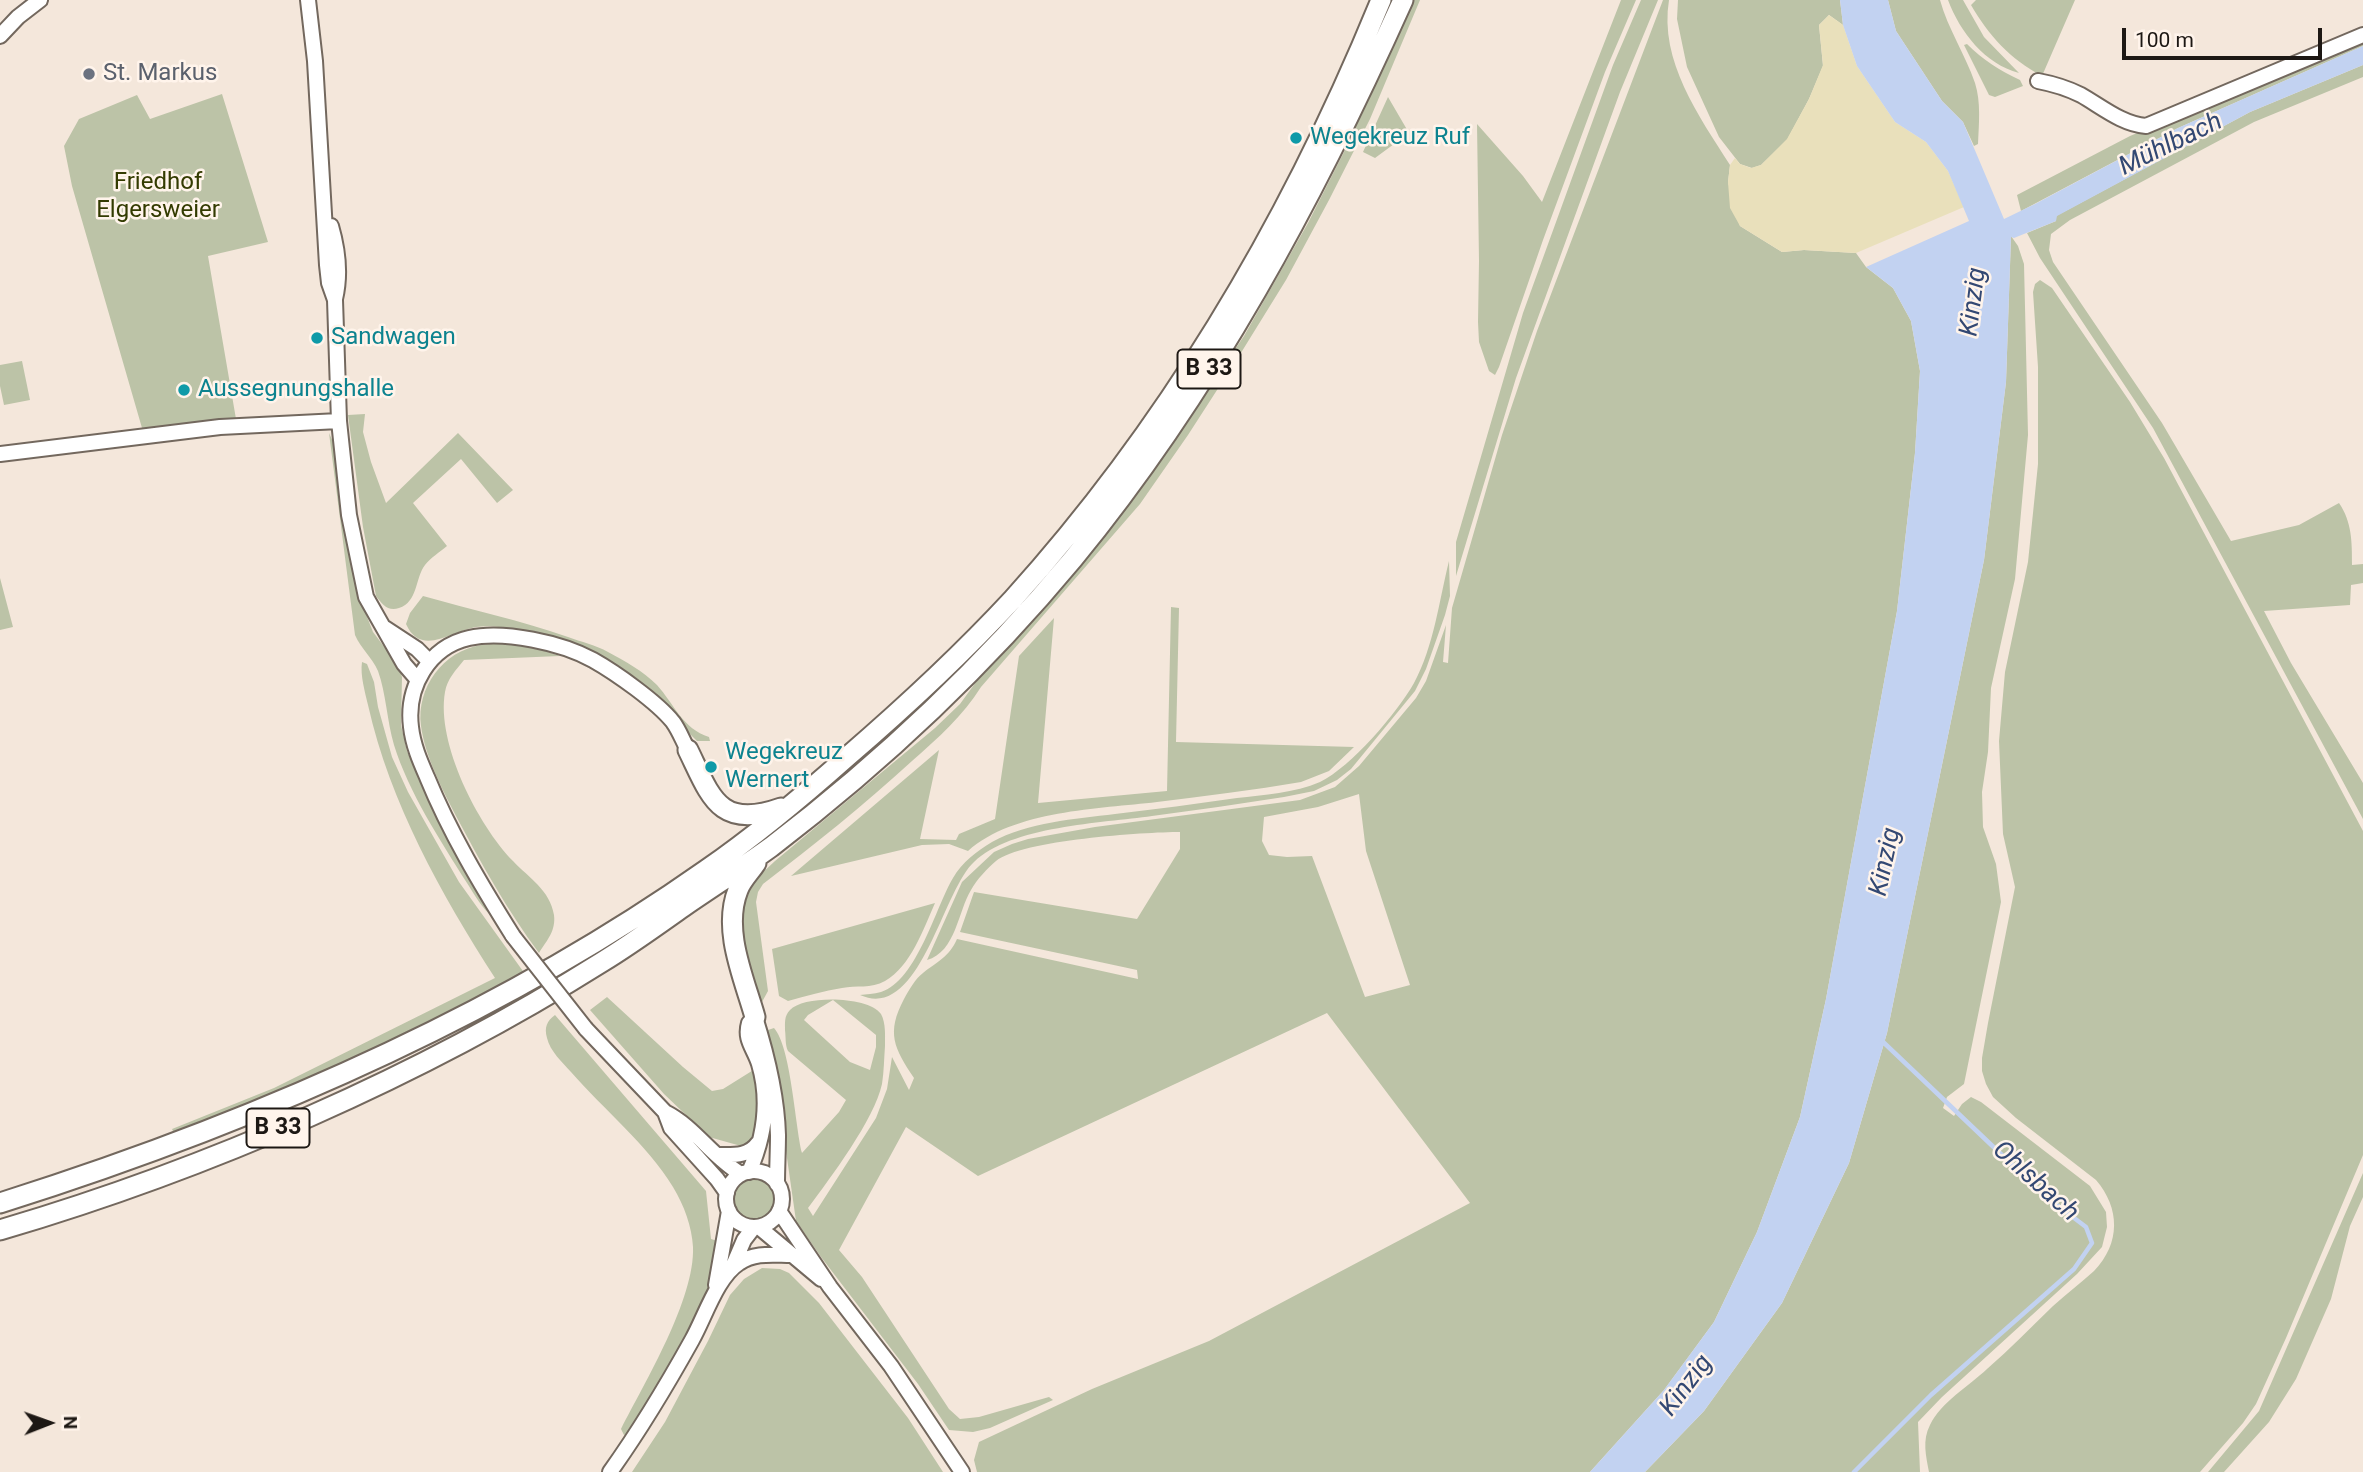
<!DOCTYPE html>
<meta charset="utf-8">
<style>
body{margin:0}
#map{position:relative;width:2363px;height:1472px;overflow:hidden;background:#f4e7db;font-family:Roboto,sans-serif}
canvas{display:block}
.north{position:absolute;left:14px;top:1388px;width:70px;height:70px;-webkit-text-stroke:5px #fff4eb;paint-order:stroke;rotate:89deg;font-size:19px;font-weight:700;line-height:28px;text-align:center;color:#1d1814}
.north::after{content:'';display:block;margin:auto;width:24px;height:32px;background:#1d1814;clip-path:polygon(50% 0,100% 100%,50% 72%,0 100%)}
.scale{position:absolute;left:2122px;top:28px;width:200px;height:32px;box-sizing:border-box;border:4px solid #1d1814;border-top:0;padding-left:9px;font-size:21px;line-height:24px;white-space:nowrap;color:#1d1814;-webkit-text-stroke:5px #fff4eb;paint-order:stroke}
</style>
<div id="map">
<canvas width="2363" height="1472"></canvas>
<div class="north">N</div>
<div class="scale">100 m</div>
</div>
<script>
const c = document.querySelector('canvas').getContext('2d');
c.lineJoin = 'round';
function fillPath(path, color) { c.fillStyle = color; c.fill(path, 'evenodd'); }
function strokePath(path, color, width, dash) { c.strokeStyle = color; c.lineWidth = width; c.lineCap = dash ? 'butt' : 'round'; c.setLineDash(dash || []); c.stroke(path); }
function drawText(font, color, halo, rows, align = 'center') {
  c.font = font + ' Roboto,sans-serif'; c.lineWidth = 5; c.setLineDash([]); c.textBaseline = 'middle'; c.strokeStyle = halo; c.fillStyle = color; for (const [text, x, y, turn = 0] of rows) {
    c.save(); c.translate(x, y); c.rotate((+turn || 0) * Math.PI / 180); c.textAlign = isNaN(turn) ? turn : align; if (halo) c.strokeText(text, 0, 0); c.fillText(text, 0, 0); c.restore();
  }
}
fillPath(new Path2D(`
 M 1412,0 L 1420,0 L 1370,119 L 1329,200 L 1286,280 L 1239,356 L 1188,435 L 1140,504 L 981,687 C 963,716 938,738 912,761 C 864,805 814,845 763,884 L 758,892 L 756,902 L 768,991 L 762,1002 L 758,1003 L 736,928 L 744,890 L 775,861 L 935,728 L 960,704 L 976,682 L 1035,617 L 1111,524 L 1159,461 L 1244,336 L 1308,223 L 1346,148 Z
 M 1621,0 L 1636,0 L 1605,72 L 1543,240 L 1499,367 L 1495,375 L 1489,371 L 1479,342 L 1478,322 L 1479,261 L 1477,124 L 1523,176 L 1542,202 Z
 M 1641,0 L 1658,0 L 1620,92 L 1516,378 L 1456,576 L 1456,542 L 1523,313 L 1613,65 Z
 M 1663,0 L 1669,0 C 1659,61 1699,116 1730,165 L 1728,182 L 1740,226 L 1782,252 L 1804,250 L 1856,253 L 1866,267 L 1893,288 L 1911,321 L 1920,371 L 1915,453 L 1897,611 L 1826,999 L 1800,1117 L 1757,1232 L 1714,1322 L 1664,1390 L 1590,1472 L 977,1472 L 974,1460 L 979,1442 L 1092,1389 L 1209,1341 L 1470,1203 L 1327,1013 L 978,1176 L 906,1127 L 839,1250 L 862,1277 L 949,1409 L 960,1419 L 979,1417 L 1049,1397 L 1053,1400 L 990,1428 L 973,1432 L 949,1430 L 918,1384 L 821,1257 L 796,1221 L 774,1067 L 765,1031 L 774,1028 C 791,1047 795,1125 802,1153 L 839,1112 L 846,1100 L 788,1051 C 785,1045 786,1038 785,1030 C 785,1023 784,1016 790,1010 C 804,995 868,996 881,1014 C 886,1023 885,1036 885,1046 C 884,1059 884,1071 882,1084 C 874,1120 831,1177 808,1208 L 813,1216 L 876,1118 L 887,1089 L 892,1057 L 909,1090 L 914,1078 C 894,1048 886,1033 904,999 C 909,990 915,979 923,973 C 938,961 949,957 957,939 L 1138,979 L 1137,970 L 960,932 L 974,892 L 1137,919 L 1180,849 L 1180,832 C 1144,832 1022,840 996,861 C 987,869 977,879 971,890 C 958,911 956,952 927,960 L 962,882 L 994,852 L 1012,844 L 1028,839 L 1095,827 L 1300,800 L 1335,787 L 1359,766 L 1416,698 L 1426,681 L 1446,625 L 1443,662 L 1448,663 L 1452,608 L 1502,435 L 1537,331 ZM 1359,794 L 1366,851 L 1410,985 L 1365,997 L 1312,856 L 1287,857 L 1269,855 L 1262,841 L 1264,817 L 1318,807 ZM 833,1000 L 876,1035 L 876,1047 L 870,1070 L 850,1062 L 804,1020 L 808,1015 Z
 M 1678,0 L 1840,0 L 1843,25 L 1829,15 L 1819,25 L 1823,66 L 1809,99 L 1787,140 L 1761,165 L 1752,168 L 1740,164 L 1719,137 L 1687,67 L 1677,19 Z
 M 1888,0 L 1940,0 C 1948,29 1965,54 1975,83 C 1981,102 1979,123 1978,144 L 1974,146 L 1963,122 L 1942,101 L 1896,31 Z
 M 1948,0 L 1963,0 L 1984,37 L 2019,73 C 1985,64 1960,32 1948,0 Z
 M 1976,0 L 2075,0 L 2042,76 C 2010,59 1989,36 1971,5 Z
 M 2363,39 L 2363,46 L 2178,128 L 2021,211 L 2017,195 L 2130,136 Z
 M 1967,44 C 1983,60 1999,70 2020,80 L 2023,86 L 1995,97 L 1989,95 L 1964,45 Z
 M 2363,65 L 2363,77 L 2254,122 L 2070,220 L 2051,234 L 2049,250 L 2053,262 L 2162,423 L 2231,541 L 2299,525 L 2339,503 C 2352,522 2352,542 2352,565 L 2363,564 L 2363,583 L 2351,585 L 2350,605 L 2264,611 L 2291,663 L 2363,783 L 2363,819 L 2153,428 L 2040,258 L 2027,233 L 2056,221 L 2056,216 L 2250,112 Z
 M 222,94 L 268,242 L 208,256 L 236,419 L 142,428 L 72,186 L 64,146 L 79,119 L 137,95 L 150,119 Z
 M 1388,97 L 1409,133 L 1375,158 L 1363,152 Z
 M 2011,236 L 2018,246 L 2024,264 L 2028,435 L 2015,579 L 1991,688 L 1988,752 L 1982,792 L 1983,827 L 1996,864 L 2001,902 L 1964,1084 L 1947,1097 L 1943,1108 L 1954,1116 L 1962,1104 L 1971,1097 L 1981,1102 L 2090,1186 L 2106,1212 L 2107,1227 L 2102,1247 L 2077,1274 L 1942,1397 L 1918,1422 L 1920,1472 L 1645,1472 L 1704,1411 L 1782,1303 L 1849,1163 L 1887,1033 L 1984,560 L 2006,382 Z
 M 2040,280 L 2052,288 L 2130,402 L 2164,458 L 2363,831 L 2363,1155 L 2286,1338 L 2256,1404 L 2243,1423 L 2200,1472 L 1929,1472 C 1926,1456 1922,1440 1930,1425 C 1941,1402 1969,1386 1987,1369 C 2010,1349 2031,1327 2053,1306 C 2066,1294 2081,1283 2094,1271 C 2121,1243 2120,1208 2096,1180 L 2016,1118 L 1993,1097 L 1986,1084 L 1982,1071 L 1982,1058 L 1988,1023 L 2015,887 L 2003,834 L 1999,741 L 2005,672 L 2028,562 L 2038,464 L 2038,367 L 2033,292 L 2035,284 Z
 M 22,361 L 30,400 L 4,405 L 0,386 L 0,365 Z
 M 365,414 L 363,432 L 371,462 L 386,503 L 458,433 L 513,490 L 497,503 L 461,459 L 413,503 L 447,546 C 440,552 430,558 425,565 C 415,578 418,602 399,608 C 388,612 382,604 376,596 L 363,527 L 348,415 Z
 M 329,433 L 334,444 L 347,541 L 360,599 L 373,632 L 398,665 L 402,677 L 401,725 L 407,751 L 449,843 L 493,917 C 483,910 474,894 467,883 C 440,840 409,793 394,745 C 387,721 386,693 378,671 C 372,657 361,649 355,635 Z
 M 1449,561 L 1450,596 L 1445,615 L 1426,669 L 1415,691 L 1351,769 L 1337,780 L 1314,791 L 1284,797 C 1240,804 1196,810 1152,816 C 1102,823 1011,826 974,862 C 942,891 920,1022 860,995 C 866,994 874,994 881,992 C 917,981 936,906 953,878 C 962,862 977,851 992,842 C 1028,822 1075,819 1115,814 C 1156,809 1196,804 1237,798 C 1263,795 1295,793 1320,782 C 1351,767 1397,713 1414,683 C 1434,646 1439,601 1449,561 Z
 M 0,578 L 13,627 L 0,630 Z
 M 423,596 C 472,610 520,620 568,637 C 581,642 596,645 608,652 C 625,661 643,671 657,685 C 674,704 683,729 709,737 L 710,741 L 697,741 C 680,725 665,703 646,686 C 615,659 554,636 514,629 C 503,627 488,625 476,627 C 453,630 421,658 406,624 L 410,613 Z
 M 1171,607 L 1179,608 L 1176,742 L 1354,747 L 1329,771 L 1301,782 C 1254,790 1205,796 1157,802 C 1099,809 1014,810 968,851 L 949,844 L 922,845 L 791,876 L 939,750 L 920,839 L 956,840 L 959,834 L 995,819 L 1019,656 L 1054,618 L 1038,803 L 1167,791 Z
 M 513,644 L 545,651 L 560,656 L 464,660 C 456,670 447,679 445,692 C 436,743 478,825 513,861 C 529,878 550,890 554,915 C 556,931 547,940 539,953 C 507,910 481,863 456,816 C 442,789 425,756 421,726 C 416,688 443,651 481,645 C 492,643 503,644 513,644 Z
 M 362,662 L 367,664 L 374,682 L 378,707 L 392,757 L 408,792 L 459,882 L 525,974 L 377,1050 L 176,1137 L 172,1129 L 274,1088 L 495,978 C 441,894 390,803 368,705 C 365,692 360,675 362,662 Z
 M 935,903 C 923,930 911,966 885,981 C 871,989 856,985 842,988 C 824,991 806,996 788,1001 L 779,996 L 772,949 Z
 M 607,997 L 683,1067 L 712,1091 L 723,1089 L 755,1069 L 757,1075 L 760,1128 L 751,1142 L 741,1146 L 709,1137 L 664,1094 L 590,1010 Z
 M 555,1015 L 706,1191 L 711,1239 L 721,1242 L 711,1282 L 689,1332 L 630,1433 L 624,1435 L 621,1429 C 645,1382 695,1299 693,1247 C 692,1227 684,1205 673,1187 C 647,1144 604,1110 571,1072 C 562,1062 550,1051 547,1038 C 544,1027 547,1021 555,1015 Z
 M 2363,1173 L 2363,1197 L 2350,1226 L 2331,1299 L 2296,1379 L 2269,1422 L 2224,1472 L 2208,1472 L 2259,1411 Z
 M734 1199a21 21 0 1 1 42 0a21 21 0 1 1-42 0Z
 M 762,1268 L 780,1269 L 789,1273 L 819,1303 L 908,1418 L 943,1472 L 632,1472 L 665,1422 L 708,1341 L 730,1295 L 744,1279 Z`), '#bcc3a7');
fillPath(new Path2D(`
 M 1829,15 L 1843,25 L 1857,66 L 1895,122 L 1926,142 L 1948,171 L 1964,207 L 1856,253 L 1804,250 L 1782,252 L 1740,226 L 1730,208 L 1728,182 L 1730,165 L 1735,158 L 1740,164 L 1751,168 L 1761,165 L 1787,139 L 1809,99 L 1823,65 L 1819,25 Z`), '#e9e0bb');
fillPath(new Path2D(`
 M 1840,0 L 1888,0 L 1896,31 L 1942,101 L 1963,122 L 2004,219 L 2035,204 L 2178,128 L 2363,46 L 2363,65 L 2250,112 L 2057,216 L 2056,221 L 2014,238 L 2011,237 L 2006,382 L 1984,560 L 1887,1033 L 1849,1163 L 1782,1303 L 1704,1411 L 1645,1472 L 1590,1472 L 1664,1390 L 1714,1322 L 1757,1232 L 1800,1117 L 1826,999 L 1897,611 L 1915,453 L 1920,371 L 1911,321 L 1893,288 L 1866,267 L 1969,221 L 1948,171 L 1926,142 L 1895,122 L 1857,66 L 1843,25 Z`), '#c2d2f1');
strokePath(new Path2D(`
 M 1854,1472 L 1931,1395 L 2074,1269 L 2092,1243 L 2086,1227 L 2045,1196 L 1881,1040`), '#c2d2f1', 4.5);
const minor = new Path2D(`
 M 308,0 L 315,61 L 327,265 L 329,283 L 335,300 L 339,421 L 349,515 L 366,597 L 404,664 L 417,679
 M 0,36 L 18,17 L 40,0
 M 2038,81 C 2054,84 2067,88 2081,95 C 2102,107 2122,124 2146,126 L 2363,35
 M 331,226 C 338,250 341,274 335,299
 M 0,454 L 220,427 L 339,421
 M 385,628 L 417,649 L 429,661
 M 513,936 C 481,885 450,833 427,777 C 420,761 413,745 411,727 C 406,687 429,647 469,638 C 504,630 562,643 593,660 C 616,673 657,702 673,722 C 679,730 683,741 688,750
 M 755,1017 C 767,1055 777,1095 778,1135 C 778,1151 777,1168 777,1184
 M 586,1029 L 665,1112 C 695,1127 712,1157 741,1174
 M 665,1112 L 671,1128 L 717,1179 L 727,1193
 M 717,1155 C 733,1155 748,1157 758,1143
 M726 1199a28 28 0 1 1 56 0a28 28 0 1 1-56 0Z
 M 749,1172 C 764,1138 770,1101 759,1064 C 754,1048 744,1040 749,1023 L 755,1017
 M 779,1211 L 830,1287 L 891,1366 L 962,1472
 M 761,1226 L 760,1228 L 821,1279
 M 732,1268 L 744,1240 L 754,1227
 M 716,1285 L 729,1211
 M 610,1472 C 640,1430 667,1385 692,1340 C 705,1317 717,1277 739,1263 C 755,1252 773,1255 791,1255`);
const highway = new Path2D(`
 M 688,750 C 711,797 719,830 781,808
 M 755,1017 C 744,978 722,930 738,890 C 741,881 750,872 756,863
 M 0,1203 C 247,1125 493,1020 706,870 C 755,836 802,797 847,757 C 905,707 961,655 1013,599 C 1171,424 1292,218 1381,0
 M 0,1230 C 207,1169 419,1077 602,962 C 630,945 656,926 683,907 C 712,887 742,868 771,847 C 881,763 984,666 1073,559 C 1211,391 1314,198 1403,0`);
strokePath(minor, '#73685e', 18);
strokePath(highway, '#73685e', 23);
strokePath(minor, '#fff', 14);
strokePath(highway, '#fff', 19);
const minorBridge = new Path2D(`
 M 513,936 L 586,1029`);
strokePath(minorBridge, '#73685e', 18, []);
strokePath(minorBridge, '#fff', 14);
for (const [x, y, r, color] of [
 [89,74,7,"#6b7280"],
 [1296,138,7,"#0f9aa8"],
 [317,338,7,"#0f9aa8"],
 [184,390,7,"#0f9aa8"],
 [711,767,7,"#0f9aa8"]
]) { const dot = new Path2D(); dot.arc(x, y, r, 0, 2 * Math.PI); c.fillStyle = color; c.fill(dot); strokePath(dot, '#fff4eb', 2.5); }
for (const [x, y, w] of [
 [1209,369,63],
 [278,1128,63]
]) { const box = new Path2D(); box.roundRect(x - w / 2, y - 19.5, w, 39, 5); c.fillStyle = '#fff4eb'; c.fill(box); strokePath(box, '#1d1814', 2); }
drawText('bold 23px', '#1d1814', null, [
 ["B 33",1209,369],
 ["B 33",278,1128]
]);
drawText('24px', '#5b616d', '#fff4eb', [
 ["St. Markus",103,74]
], 'left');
drawText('24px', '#0d838f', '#fff4eb', [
 ["Wegekreuz Ruf",1310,138],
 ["Sandwagen",331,338],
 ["Aussegnungshalle",198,390],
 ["Wegekreuz",725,753],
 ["Wernert",725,781]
], 'left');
drawText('24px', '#333b01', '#fff4eb', [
 ["Friedhof",158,183],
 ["Elgersweier",158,211]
]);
drawText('italic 26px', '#334873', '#fff4eb', [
 ["Mühlbach",2171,145,-26],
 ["Kinzig",1974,302,-83],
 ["Kinzig",1886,862,-78],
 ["Ohlsbach",2035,1182,42],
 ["Kinzig",1687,1386,-53]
]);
</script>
